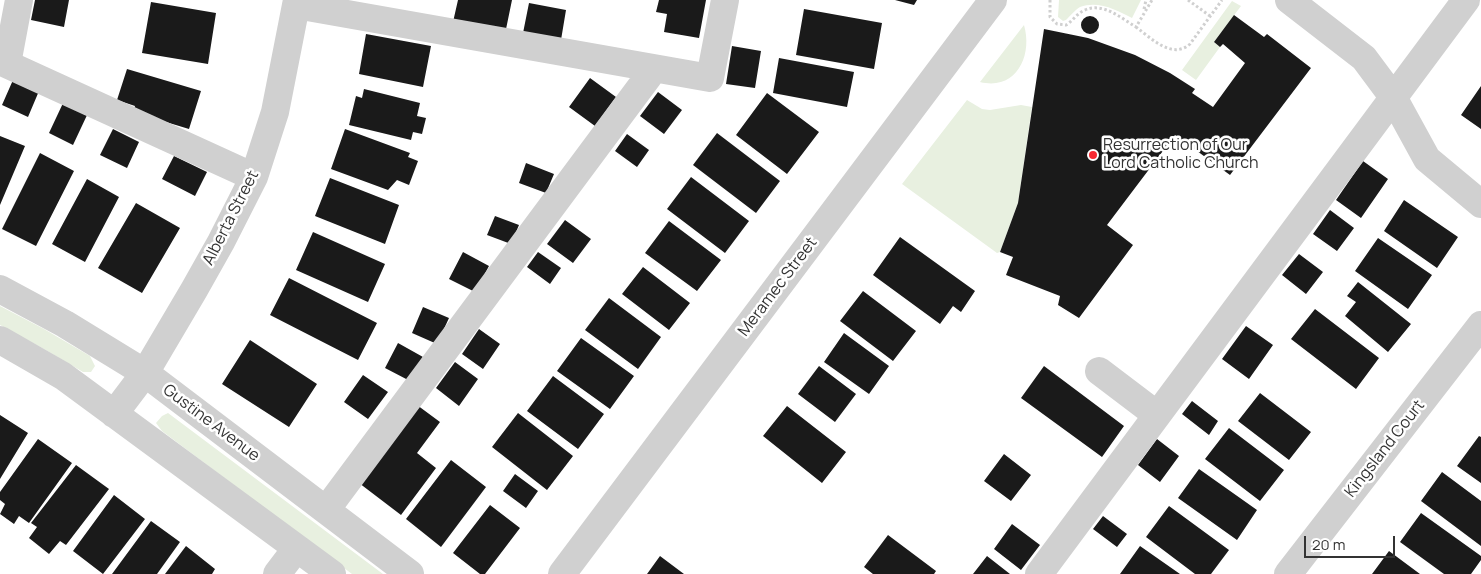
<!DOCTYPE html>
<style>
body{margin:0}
#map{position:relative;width:1481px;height:574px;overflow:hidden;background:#fff;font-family:Manrope,sans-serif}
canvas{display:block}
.scale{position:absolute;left:1304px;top:536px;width:91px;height:22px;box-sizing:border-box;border:2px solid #333;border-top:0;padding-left:6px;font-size:15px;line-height:18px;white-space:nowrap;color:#333;-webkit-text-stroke:4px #fff;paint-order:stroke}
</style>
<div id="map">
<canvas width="1481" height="574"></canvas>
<div class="scale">20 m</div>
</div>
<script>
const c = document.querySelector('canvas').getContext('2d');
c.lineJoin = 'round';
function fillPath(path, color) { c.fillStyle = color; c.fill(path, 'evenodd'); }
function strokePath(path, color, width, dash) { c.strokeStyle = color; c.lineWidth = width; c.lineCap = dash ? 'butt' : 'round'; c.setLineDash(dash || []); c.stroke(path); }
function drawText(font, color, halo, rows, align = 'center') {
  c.font = font + ' Manrope,sans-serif'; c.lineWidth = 5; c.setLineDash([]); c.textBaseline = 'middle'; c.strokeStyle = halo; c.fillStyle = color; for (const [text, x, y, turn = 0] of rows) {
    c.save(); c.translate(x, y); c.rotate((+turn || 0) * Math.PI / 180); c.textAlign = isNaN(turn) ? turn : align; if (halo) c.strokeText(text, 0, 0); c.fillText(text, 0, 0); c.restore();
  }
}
fillPath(new Path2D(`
 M 1059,0 L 1141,0 L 1132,18 C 1117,10 1098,0 1080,7 C 1075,10 1070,16 1066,20 L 1063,21 L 1058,17 Z
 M 1232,1 L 1241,6 L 1214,42 L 1220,47 L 1196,80 L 1182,70 Z
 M 1024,25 C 1033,56 1016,91 980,82 Z
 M 967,100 L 982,109 L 990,110 L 1021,105 L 1032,107 L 1018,203 L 1000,252 L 997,253 L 902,184 Z
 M 0,306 L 44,329 L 90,356 L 95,366 L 91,372 L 83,372 L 44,349 L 0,325 Z
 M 168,413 L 383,574 L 352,574 L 162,431 L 156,423 L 162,416 Z`), '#e8f0e0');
fillPath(new Path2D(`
 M 35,0 L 69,0 L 64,27 L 31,20 Z
 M 458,0 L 512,0 L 505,34 L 453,22 Z
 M 659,0 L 706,0 L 699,38 L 664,32 L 667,14 L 656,12 Z
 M 895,0 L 917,0 L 914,5 Z
 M 151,2 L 216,13 L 208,64 L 142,53 Z
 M 529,3 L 566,10 L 561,40 L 523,33 Z
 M 804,9 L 882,23 L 874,69 L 796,55 Z
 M 1234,15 L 1264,37 L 1267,34 L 1311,68 L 1230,175 L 1175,135 L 1107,225 L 1133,245 L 1079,318 L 1058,305 L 1060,296 L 1006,275 L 1013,257 L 1000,252 L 1018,203 L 1044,29 L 1088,38 L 1135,55 L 1170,73 L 1195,89 L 1192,93 L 1213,107 L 1245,63 L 1223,44 L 1220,47 L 1214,42 Z
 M1081 25a9 9 0 1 1 18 0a9 9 0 1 1-18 0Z
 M 366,34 L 431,46 L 423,87 L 359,74 Z
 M 732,46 L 761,51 L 755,88 L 726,84 Z
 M 779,58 L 854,72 L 847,107 L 773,93 Z
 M 127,69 L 201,91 L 189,129 L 133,112 L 135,106 L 117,100 Z
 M 590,78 L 616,97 L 595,126 L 569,107 Z
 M 13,80 L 39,91 L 28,117 L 2,105 Z
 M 1481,86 L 1481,129 L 1461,115 Z
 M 364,89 L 420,103 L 417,116 L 426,118 L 422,134 L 413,132 L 411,140 L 349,125 L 356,96 L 362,98 Z
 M 658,92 L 682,110 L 664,134 L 640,116 Z
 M 767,93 L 819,132 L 787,174 L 736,135 Z
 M 64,101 L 88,113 L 73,145 L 49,133 Z
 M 113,129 L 139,142 L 127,168 L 100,155 Z
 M 345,129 L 410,153 L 408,157 L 418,161 L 409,185 L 397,180 L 388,190 L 331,169 Z
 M 717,133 L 780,181 L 756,213 L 693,165 Z
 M 627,134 L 649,150 L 637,167 L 615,151 Z
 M 0,136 L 25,146 L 0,205 Z
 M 40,153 L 74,171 L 36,246 L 2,229 Z
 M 174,156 L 207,172 L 195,196 L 162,179 Z
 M 1363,161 L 1388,179 L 1361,218 L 1336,200 Z
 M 526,163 L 554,174 L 546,193 L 519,183 Z
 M 691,177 L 749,221 L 725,253 L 667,209 Z
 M 330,178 L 399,205 L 385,244 L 315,216 Z
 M 87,179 L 119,197 L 85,262 L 52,244 Z
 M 1404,200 L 1458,237 L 1437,268 L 1384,231 Z
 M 136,203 L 180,228 L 142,293 L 98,268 Z
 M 1330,210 L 1354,228 L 1337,251 L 1313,234 Z
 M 495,216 L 519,225 L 511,244 L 487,235 Z
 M 565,220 L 591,239 L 573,263 L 547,244 Z
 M 669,221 L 721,260 L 697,291 L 645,253 Z
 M 313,232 L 385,264 L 368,302 L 296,270 Z
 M 900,237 L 975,291 L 961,312 L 953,306 L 940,324 L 873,275 Z
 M 1378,238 L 1432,275 L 1408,309 L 1355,271 Z
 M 463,252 L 489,266 L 475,292 L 449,279 Z
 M 538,252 L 561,268 L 550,284 L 527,267 Z
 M 1299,254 L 1323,272 L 1306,294 L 1282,275 Z
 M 643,267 L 690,303 L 669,330 L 622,294 Z
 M 289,278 L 377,323 L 358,360 L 270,315 Z
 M 1358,282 L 1411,324 L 1388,352 L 1345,316 L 1356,302 L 1347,296 Z
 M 863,291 L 916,331 L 893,361 L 840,321 Z
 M 609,298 L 661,337 L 638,369 L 585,330 Z
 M 423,307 L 449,318 L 437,344 L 412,333 Z
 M 1315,309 L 1379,358 L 1356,389 L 1291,339 Z
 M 1246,326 L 1273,345 L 1249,379 L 1222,359 Z
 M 479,329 L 500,344 L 483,369 L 462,354 Z
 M 844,333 L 889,366 L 869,394 L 824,362 Z
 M 581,338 L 634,376 L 610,409 L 557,371 Z
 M 250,340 L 317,384 L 289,427 L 222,384 Z
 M 398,343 L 423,357 L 410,381 L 385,368 Z
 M 455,362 L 478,379 L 459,406 L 436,388 Z
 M 819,366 L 856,394 L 835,422 L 798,394 Z
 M 1044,366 L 1124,426 L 1102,457 L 1021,398 Z
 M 363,375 L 388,392 L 368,419 L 344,402 Z
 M 553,376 L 604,414 L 578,449 L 527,411 Z
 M 1260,393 L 1311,432 L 1289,460 L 1238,421 Z
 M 1192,401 L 1218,421 L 1209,435 L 1182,414 Z
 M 417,405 L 440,422 L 417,453 L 436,468 L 401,515 L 359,483 Z
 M 787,406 L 846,452 L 822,483 L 763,436 Z
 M 518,413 L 573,456 L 547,490 L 492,447 Z
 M 0,415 L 28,433 L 0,479 Z
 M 1229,428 L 1284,470 L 1260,501 L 1205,459 Z
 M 1479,436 L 1481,437 L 1481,483 L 1457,466 Z
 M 38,439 L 72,463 L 29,523 L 19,516 L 14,524 L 0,514 L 5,504 L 0,500 L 0,492 Z
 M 1157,439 L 1179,456 L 1160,482 L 1138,465 Z
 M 1004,454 L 1031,475 L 1011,501 L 984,481 Z
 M 451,460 L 486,487 L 441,547 L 406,519 Z
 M 76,465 L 109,489 L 66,545 L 60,541 L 49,554 L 29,538 L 37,527 L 31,523 Z
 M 1199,469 L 1257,510 L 1237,540 L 1178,498 Z
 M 1442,472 L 1481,501 L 1481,546 L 1421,501 Z
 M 515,474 L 538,491 L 526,508 L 503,491 Z
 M 114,495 L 145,519 L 103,574 L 73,551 Z
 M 490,505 L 520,528 L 485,574 L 480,574 L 453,553 Z
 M 1169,506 L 1229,550 L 1211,574 L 1195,574 L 1146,537 Z
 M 1421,513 L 1481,556 L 1481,560 L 1471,574 L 1444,574 L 1400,542 Z
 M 1103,516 L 1127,534 L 1117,547 L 1093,529 Z
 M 151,521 L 180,542 L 157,574 L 112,574 Z
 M 1012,524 L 1040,545 L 1021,570 L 994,549 Z
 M 888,535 L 936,571 L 934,574 L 873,574 L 864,567 Z
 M 186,546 L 215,569 L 212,574 L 165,574 Z
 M 1140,546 L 1180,574 L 1120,574 Z
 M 1389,551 L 1420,574 L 1372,574 Z
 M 660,556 L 684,574 L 647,574 Z
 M 987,556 L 1010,574 L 973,574 Z`), '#1a1a1a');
strokePath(new Path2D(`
 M 1050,0 L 1050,17 L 1057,24 L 1066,25 C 1073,21 1077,13 1085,10 C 1103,2 1121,18 1136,27 L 1152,0
 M 1188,0 L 1210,16
 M 1144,9 L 1146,0
 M 1136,27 C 1151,38 1172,60 1190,44 L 1222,0`), '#d0d0d0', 3, [2.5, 2.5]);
strokePath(new Path2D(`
 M 1289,0 L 1364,58 L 1393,97 L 1427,159 L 1481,204
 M 296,5 L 710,78 L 725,0
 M 0,61 L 254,177
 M 7,64 L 19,0
 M 0,289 L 65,324 L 145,373 L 410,574
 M 0,340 L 63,376 L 332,574
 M 1099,371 L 1157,415
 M 114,414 L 145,373 L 194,290 L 221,242 L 254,177 L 275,112 L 297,0
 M 326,510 L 654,69
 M 277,574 L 296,549
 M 562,574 L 993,0
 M 1039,574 L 1466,0
 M 1288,574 L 1481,325`), '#d0d0d0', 28);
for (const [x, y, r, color] of [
 [1093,155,5,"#f72730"]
]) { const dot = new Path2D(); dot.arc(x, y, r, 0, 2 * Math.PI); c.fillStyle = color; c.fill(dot); strokePath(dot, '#fff', 2); }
drawText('16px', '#333', '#fff', [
 ["Resurrection of Our",1103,146],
 ["Lord Catholic Church",1103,164]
], 'left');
drawText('16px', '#333', '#fff', [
 ["Alberta Street",231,218,-63],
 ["Meramec Street",778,287,-53],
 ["Gustine Avenue",211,423,37],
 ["Kingsland Court",1385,449,-52]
]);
</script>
